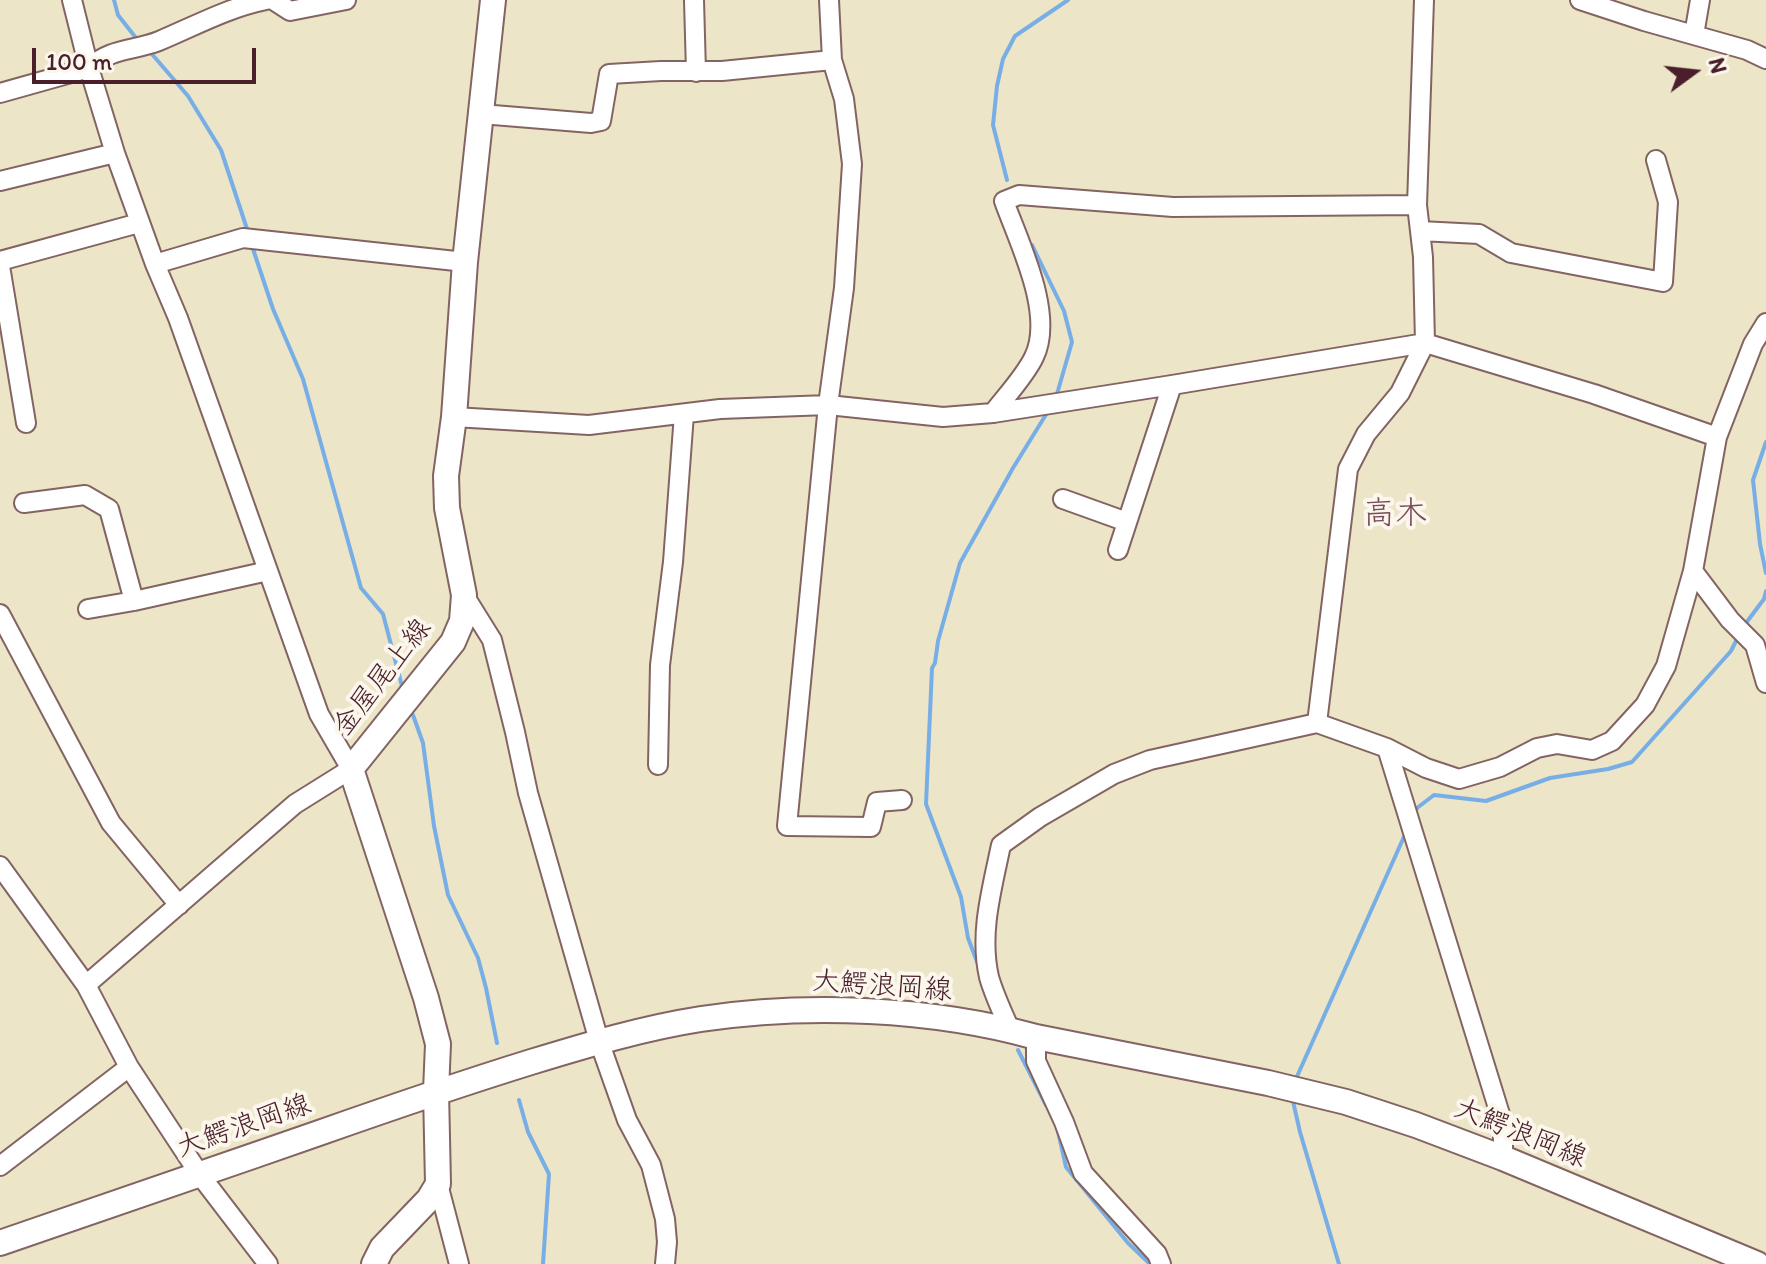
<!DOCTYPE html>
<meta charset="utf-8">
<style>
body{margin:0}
#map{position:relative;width:1766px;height:1264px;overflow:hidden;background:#ece5c7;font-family:Itim,sans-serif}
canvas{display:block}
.north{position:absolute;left:1654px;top:32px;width:80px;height:80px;-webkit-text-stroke:6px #fbf7ec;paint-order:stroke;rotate:75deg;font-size:22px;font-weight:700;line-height:32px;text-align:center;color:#4a1f2b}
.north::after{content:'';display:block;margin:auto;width:28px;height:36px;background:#4a1f2b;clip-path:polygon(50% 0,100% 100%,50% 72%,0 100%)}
.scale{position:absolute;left:32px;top:48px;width:224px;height:36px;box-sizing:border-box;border:4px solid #4a1f2b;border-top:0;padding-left:10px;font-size:24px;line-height:28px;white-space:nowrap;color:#4a1f2b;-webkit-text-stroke:6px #fbf7ec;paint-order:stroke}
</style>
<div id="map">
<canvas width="1766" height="1264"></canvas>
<div class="north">N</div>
<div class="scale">100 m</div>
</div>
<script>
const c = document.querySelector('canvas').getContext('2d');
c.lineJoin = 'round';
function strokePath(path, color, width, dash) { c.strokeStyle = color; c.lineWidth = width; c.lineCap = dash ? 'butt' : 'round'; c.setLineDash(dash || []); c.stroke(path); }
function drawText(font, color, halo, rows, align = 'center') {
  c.font = font + ' Itim,"Klee One",sans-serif'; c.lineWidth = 8; c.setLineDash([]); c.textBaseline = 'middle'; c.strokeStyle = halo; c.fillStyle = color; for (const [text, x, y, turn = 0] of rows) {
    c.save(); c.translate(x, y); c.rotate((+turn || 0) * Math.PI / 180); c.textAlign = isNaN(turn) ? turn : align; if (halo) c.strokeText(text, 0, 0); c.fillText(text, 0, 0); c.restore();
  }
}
strokePath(new Path2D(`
 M 114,0 L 118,15 L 136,38
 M 151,53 L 188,96 L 221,150 L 249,235
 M 1007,180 L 993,125 L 997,86 L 1003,59 L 1015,36 L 1068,0
 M 251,243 L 273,309 L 303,379 L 361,588 L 383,614 L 403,690
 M 1032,245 L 1064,311 L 1072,342 L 1057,394
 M 1766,442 L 1753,480 L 1760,544 L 1766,573
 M 1743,627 L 1764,599 L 1766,591
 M 413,715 L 423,743 L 434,826 L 448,895 L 478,958 L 486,988 L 497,1043
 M 1414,815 L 1417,808 L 1434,795 L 1486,801 L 1550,778 L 1608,769 L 1632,762 L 1731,651 L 1739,635
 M 979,967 L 968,938 L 961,897 L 926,804 L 932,668 L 935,663 L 938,641 L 960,563 L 1013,468 L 1047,413
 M 1018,1050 L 1046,1105
 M 1295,1081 L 1407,830
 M 1292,1097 L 1300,1132 L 1339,1264
 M 519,1100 L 528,1132 L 549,1174 L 543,1264
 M 1057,1127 L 1066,1167 L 1128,1243 L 1150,1264`), '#78aee6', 4);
const minor = new Path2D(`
 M 72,0 L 89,68 L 115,153 L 155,264 L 178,318 L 319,714 L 351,769 L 295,804 L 86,985
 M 273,0 L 290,11 L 346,0
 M 694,0 L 696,72
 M 829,0 L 832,60 L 844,99 L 852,164 L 844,288 L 828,405 L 787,826 L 871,827 L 877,802 L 902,800
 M 1580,0 L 1644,21 L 1747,50 L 1766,59
 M 1694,35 L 1700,0
 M 0,93 L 89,68 C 110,48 134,51 159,41 C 195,26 227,8 266,0
 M 481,114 L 591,123 L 601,121 L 609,74 L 661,71 L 722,71 L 832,60
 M 0,181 L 115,153
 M 1420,231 L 1479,234 L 1511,253 L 1663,282 L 1668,202 L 1656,160
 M 0,261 L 139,223
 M 155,264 L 243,238 L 465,262
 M 0,266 L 26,423
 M 993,413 C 1006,396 1025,376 1034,357 C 1055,314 1019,243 1004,201 L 1019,195 L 1173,207 L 1417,205
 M 454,417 L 589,425 L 720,409 L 828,405 L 943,417 L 993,413 L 1172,385 L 1425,343 L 1594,394 L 1717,437
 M 1063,499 L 1127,522
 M 24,503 L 85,495 L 109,509 L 134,601
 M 1118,550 L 1172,385
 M 1693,571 L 1730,620 L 1755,645 L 1766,683
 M 464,595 L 492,640 L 515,732 L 528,793 L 599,1041 L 627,1120 L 651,1165 L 665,1219 L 667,1242 L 665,1264
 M 88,609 L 134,601 L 268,571
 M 0,614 L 111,823 L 179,905
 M 1317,723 L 1348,469 L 1366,434 L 1400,393 L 1425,343 L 1423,257 L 1417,205 L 1424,0
 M 1387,748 L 1426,768 L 1459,779 L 1500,767 L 1537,748 L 1557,744 L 1592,750 L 1612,741 L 1645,705 L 1666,666 L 1693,571 L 1717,437 L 1753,344 L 1766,323
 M 658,765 L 660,665 L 673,562 L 684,414
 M 0,866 L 86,985 L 129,1067 L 200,1175 L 268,1264
 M 1010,1030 C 1003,1013 994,995 989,977 C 979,933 992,889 1001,845 L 1040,817 L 1114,774 L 1150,760 L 1317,723 L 1387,748 L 1503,1124 L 1503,1158
 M 1036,1037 L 1036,1061 L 1064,1122 L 1083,1173 L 1157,1254 L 1161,1264
 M 0,1166 L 129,1067
 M 438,1184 L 459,1264`);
const major = new Path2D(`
 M 0,1243 C 107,1206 213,1170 319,1133 C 390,1108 460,1084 531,1062 C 587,1045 643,1028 701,1019 C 807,1003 932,1008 1036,1037 L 1268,1083 L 1346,1102 L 1416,1125 L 1503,1158 L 1757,1264
 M 374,1264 L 382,1248 L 429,1199 L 438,1184 L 436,1091 L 438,1044 L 426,998 L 351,769 L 453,642 L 462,621 L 464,595 L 447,508 L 446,476 L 454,417 L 465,262 L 493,0`);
strokePath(minor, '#836462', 22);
strokePath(major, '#836462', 28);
strokePath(minor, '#fff', 18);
strokePath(major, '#fff', 24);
drawText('28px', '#4a1f2b', '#fbf7ec', [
 ["金屋尾上線",383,678,-52],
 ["大鰐浪岡線",882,987,4],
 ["大鰐浪岡線",244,1127,-19],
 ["大鰐浪岡線",1520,1134,22]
]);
drawText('32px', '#794a5a', '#fbf7ec', [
 ["高木",1395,515]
]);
</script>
